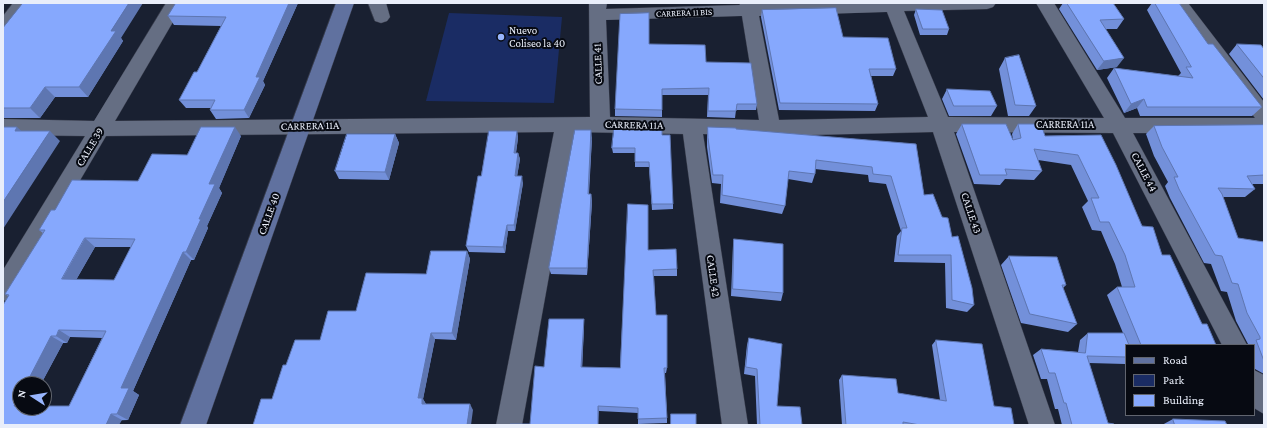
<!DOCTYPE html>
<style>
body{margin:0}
#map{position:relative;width:1267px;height:428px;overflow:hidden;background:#192031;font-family:"Crimson Pro",serif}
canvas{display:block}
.frame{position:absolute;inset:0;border:4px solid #e9eefa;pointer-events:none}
.legend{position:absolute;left:1125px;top:344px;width:130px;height:72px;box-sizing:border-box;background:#070a12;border:1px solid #61656f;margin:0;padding:5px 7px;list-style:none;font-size:12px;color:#e9eefa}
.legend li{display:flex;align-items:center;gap:8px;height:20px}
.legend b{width:20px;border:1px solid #61656f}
.north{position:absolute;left:12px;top:376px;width:40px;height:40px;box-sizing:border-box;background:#070a12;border:1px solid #61656f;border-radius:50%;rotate:282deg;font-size:11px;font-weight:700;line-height:16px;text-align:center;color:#e9eefa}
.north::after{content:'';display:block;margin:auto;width:14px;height:18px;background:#98b5fd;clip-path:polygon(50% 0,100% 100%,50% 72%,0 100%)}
</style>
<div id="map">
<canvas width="1267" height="428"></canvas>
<div class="frame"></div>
<ul class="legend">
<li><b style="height:5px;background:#60719f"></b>Road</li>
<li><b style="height:11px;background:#1a2c64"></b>Park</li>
<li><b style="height:11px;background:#86a8fd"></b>Building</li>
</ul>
<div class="north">N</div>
</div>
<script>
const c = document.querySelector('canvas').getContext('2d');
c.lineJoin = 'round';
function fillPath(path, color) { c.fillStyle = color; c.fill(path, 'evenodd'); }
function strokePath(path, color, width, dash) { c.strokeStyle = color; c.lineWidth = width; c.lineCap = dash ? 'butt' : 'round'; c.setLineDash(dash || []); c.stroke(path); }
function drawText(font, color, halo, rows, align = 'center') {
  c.font = font + ' "Crimson Pro",serif'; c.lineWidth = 4; c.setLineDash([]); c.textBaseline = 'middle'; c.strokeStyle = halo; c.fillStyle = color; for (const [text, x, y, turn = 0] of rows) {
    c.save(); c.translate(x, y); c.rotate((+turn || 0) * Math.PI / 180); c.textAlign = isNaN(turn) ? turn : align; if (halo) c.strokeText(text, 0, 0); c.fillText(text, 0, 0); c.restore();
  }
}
fillPath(new Path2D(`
 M 449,13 L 562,17 L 554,103 L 426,101 Z`), '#1a2c64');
const street = new Path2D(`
 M 13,3 L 31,3 L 9,32 L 3,34 L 3,16 Z
 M 166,3 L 184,3 L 115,121 L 590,117 L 589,3 L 607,3 L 606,9 L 740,5 L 739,3 L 757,3 L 757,4 L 996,3 L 993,7 L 987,9 L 904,11 L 948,117 L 1104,118 L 1036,3 L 1054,3 L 1125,118 L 1255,118 L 1170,3 L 1188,3 L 1264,102 L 1264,133 L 1133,133 L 1247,345 L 1222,345 L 1113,133 L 954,132 L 1055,425 L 1029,425 L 933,132 L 770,136 L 703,134 L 748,425 L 722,425 L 683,134 L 575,132 L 522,425 L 496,425 L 554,132 L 106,136 L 11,298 L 3,301 L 3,270 L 85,136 L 3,135 L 3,119 L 94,121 ZM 887,12 L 928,117 L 779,120 L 759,16 ZM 742,16 L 759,120 L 610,117 L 606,20 Z
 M 368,3 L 386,3 L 390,17 L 387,21 L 381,23 L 375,21 Z
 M 1254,370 L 1264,375 L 1264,414 L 1254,408 Z`);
const secondary = new Path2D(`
 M 336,3 L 354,3 L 206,425 L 180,425 Z`);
strokePath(street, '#373b4a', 1);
strokePath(secondary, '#373b4a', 1);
fillPath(street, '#656e83');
fillPath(secondary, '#60719f');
fillPath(new Path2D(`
 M 176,3 L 298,3 L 263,81 L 265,85 L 249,118 L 216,119 L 210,110 L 211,108 L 186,108 L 179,100 L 197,72 L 221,26 L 174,25 L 168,16 Z
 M 1063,3 L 1113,3 L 1124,19 L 1117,29 L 1106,29 L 1117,67 L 1097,70 L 1059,9 Z
 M 1152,3 L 1179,3 L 1208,44 L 1262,107 L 1252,116 L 1140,116 L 1137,108 L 1124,113 L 1107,78 L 1114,68 L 1178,76 L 1181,73 L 1147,10 Z
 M 916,9 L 949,29 L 947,35 L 920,35 L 914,15 Z
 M 762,10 L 843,37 L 896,69 L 893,76 L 871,76 L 878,104 L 875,111 L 779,110 L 761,17 Z
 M 3,28 L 121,38 L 123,41 L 88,97 L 55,97 L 40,118 L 3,118 Z
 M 649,44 L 706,62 L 757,104 L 756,110 L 736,110 L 735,118 L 707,117 L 708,95 L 662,95 L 662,117 L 615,116 L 615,109 Z
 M 1237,44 L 1264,49 L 1264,100 L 1229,54 Z
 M 1005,58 L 1036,106 L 1029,116 L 1008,116 L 999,69 Z
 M 947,89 L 997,106 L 991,116 L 949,116 L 942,99 Z
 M 962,124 L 1013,140 L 1012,134 L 1018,124 L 1045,136 L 1101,135 L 1142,226 L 1162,255 L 1202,324 L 1216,345 L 1126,345 L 1126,363 L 1125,364 L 1089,363 L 1108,423 L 1115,425 L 1062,425 L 1058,409 L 1055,409 L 1047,379 L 1041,379 L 1033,355 L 1041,349 L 1078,352 L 1080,340 L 1088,333 L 1123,333 L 1107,295 L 1117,287 L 1122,287 L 1115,264 L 1101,231 L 1092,230 L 1082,207 L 1088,201 L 1071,165 L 1038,160 L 1042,171 L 1034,180 L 1005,179 L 1000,185 L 974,184 L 956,134 Z
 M 1264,125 L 1264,184 L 1252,184 L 1255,189 L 1245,197 L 1223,197 L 1238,238 L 1264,242 L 1264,374 L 1255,369 L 1254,369 L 1254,345 L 1247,345 L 1248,344 L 1236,321 L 1227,292 L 1221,291 L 1211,264 L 1204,263 L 1170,198 L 1165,186 L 1168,182 L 1154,156 L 1146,134 L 1154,126 Z
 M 708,127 L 916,144 L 924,195 L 942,217 L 952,237 L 974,305 L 967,312 L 946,308 L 945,263 L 894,262 L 897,236 L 901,231 L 886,184 L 869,182 L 868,175 L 815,169 L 815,174 L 812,183 L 788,179 L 785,206 L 782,214 L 720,203 L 721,184 L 712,183 L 707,147 L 707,136 Z
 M 517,131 L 518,138 L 516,153 L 518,153 L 520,159 L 517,176 L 523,183 L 515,231 L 508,231 L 505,253 L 469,252 L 466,246 L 481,176 Z
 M 395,134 L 399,143 L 389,180 L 339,179 L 335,171 Z
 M 662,135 L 673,204 L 673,209 L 652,210 L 649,167 L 635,167 L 635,153 L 613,153 L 612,148 Z
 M 241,136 L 219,188 L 222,193 L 207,226 L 208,228 L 194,260 L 191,260 L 133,391 L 139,395 L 128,420 L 3,425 L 8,296 L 5,294 L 43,233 L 39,230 L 55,210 L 138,181 L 187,155 ZM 95,247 L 131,247 L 114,280 L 76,280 ZM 70,337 L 102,338 L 69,406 L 20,408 L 20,384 L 41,384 L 63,343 L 67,343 Z
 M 592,138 L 589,194 L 591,194 L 592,202 L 587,275 L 551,274 L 549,268 Z
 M 734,239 L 783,293 L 781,301 L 731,296 L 733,246 Z
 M 648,250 L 677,269 L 677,276 L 654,276 L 656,315 L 667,368 L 666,373 L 665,373 L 667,418 L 667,423 L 638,424 L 638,413 L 599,411 L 530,424 L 544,367 L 584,326 L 582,367 L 620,368 Z
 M 467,251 L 470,259 L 456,340 L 435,339 L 423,399 L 426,404 L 473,410 L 272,399 L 286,365 L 320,340 L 426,274 Z
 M 1009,256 L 1066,285 L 1063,288 L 1077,324 L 1068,332 L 1021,323 L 1001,265 Z
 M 749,338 L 777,406 L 802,425 L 757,425 L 755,376 L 744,374 L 747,345 Z
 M 936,340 L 994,406 L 1014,425 L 842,425 L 839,380 L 842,375 L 898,393 L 940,400 L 932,345 Z
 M 1173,419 L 1227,425 L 1162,425 Z`), '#7390da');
fillPath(new Path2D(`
 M 129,3 L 143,3 L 121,38 L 123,41 L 88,97 L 79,87 L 111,31 Z
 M 289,3 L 298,3 L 263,81 L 265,85 L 249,118 L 244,110 L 256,77 Z
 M 1124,58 L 1117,67 L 1097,70 L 1104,61 Z
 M 45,87 L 55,97 L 40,118 L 30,108 Z
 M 1144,99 L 1137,108 L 1124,113 L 1131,104 Z
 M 17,127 L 28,137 L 15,131 Z
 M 235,127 L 241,136 L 219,188 L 222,193 L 207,226 L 208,228 L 194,260 L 186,252 L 199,219 L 209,184 Z
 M 591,130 L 592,138 L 588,201 L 588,194 Z
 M 50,131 L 60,141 L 3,229 L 3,202 Z
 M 517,131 L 518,138 L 515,159 L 514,153 Z
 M 395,134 L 399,143 L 389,180 L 385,172 Z
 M 518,153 L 520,159 L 516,183 L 515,176 Z
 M 522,176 L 523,183 L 515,231 L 514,225 Z
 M 591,194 L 592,202 L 587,275 L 587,268 Z
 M 507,225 L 508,231 L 505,253 L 503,247 Z
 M 85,238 L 95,247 L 72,287 L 62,279 Z
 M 467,251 L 470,259 L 456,340 L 452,333 Z
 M 183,252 L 191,260 L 133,391 L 139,395 L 128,420 L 117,414 L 121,388 Z
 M 584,319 L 584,326 L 582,373 L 581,367 Z
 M 59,330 L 70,337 L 67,343 L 56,336 Z
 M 431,333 L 435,339 L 423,399 L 426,404 L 426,409 L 418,398 Z
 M 51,336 L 63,343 L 41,384 L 26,384 Z
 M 20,394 L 20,408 L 14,406 Z
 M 470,404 L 473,410 L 471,425 L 467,425 Z
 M 598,406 L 599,411 L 598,425 Z
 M 111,414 L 122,420 L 119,425 L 106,425 Z`), '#5e76b1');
const building = new Path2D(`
 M 23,3 L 129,3 L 111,31 L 116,31 L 79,87 L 45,87 L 30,108 L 3,108 L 3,28 Z
 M 176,3 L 289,3 L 256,77 L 260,77 L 244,110 L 210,110 L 215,100 L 179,100 L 194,72 L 197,72 L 226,17 L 168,16 Z
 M 1067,3 L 1113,3 L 1124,19 L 1100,20 L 1124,58 L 1104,61 Z
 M 1155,3 L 1179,3 L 1208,44 L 1213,44 L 1262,107 L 1147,107 L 1144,99 L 1131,104 L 1114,68 L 1193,78 L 1186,67 L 1191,67 Z
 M 836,8 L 843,37 L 888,38 L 896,69 L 869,69 L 878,104 L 780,103 L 762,10 Z
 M 916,9 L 942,10 L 949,29 L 923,29 Z
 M 649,13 L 649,44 L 705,45 L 706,62 L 751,63 L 757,104 L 737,104 L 736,111 L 708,111 L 709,88 L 662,89 L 662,110 L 615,109 L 620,14 Z
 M 1237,44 L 1261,45 L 1264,49 L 1264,78 Z
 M 1019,55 L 1036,106 L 1015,105 L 1005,58 Z
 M 947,89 L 990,91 L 997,106 L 954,106 Z
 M 962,124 L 1006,124 L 1013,140 L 1021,138 L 1018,124 L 1041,124 L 1045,136 L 1101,135 L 1116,165 L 1142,226 L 1153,227 L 1162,255 L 1170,255 L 1202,324 L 1207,324 L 1216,345 L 1141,345 L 1117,287 L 1135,287 L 1125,255 L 1109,222 L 1100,222 L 1091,198 L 1099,198 L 1078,155 L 1034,149 L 1042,171 L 1005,169 L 1007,175 L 980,175 Z
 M 1264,125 L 1264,175 L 1247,176 L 1255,189 L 1218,188 L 1222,194 L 1238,238 L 1264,242 L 1264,361 L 1256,340 L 1260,339 L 1260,337 L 1247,313 L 1238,284 L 1232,283 L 1222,256 L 1215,255 L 1179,189 L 1174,177 L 1178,177 L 1162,147 L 1154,126 Z
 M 3,127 L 17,127 L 15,131 L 50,131 L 3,202 Z
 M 201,127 L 235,127 L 209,184 L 215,184 L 199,219 L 201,219 L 186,252 L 183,252 L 121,388 L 129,388 L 117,414 L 111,414 L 106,425 L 3,425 L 3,305 L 9,295 L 5,294 L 45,230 L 39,230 L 51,210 L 55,210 L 72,180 L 138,181 L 152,154 L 187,155 ZM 85,238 L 135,239 L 114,280 L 62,279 ZM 59,330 L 106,331 L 69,406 L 44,406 L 44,408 L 20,408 L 20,406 L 14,406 L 20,394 L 20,384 L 26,384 L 51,336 L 56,336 Z
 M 708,127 L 736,128 L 736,129 L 916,144 L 924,195 L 933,194 L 942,217 L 948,218 L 952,237 L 958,236 L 972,288 L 974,305 L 952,300 L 951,255 L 898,255 L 902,228 L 907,228 L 891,176 L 873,174 L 872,167 L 816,160 L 815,174 L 789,171 L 785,206 L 722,195 L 723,175 L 713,175 L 708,138 Z
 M 614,129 L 662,130 L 662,135 L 670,135 L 673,204 L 652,204 L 649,162 L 635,162 L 635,148 L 612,148 Z
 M 575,130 L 591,130 L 588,194 L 591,194 L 587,268 L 549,268 Z
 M 489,131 L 517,131 L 514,153 L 518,153 L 515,176 L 522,176 L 514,225 L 507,225 L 503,247 L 466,246 L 478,176 L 481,176 Z
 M 347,134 L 395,134 L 385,172 L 335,171 Z
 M 628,204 L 648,205 L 648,250 L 676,249 L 677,269 L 653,270 L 656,315 L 667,315 L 667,368 L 664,368 L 667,418 L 638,419 L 638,408 L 598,406 L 598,425 L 510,425 L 510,424 L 530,424 L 535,366 L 544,367 L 549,319 L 584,319 L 581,367 L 620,368 Z
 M 734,239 L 783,244 L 783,293 L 733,289 Z
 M 431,251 L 467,251 L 452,333 L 431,333 L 418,398 L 422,398 L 422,404 L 470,404 L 467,425 L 253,425 L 261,399 L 272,399 L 283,365 L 286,365 L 295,340 L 320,340 L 328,311 L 356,311 L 366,273 L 426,274 Z
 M 1009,256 L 1057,257 L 1066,285 L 1062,285 L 1077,324 L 1030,314 Z
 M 1088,333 L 1124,333 L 1129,345 L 1126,345 L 1126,357 L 1087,356 L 1108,423 L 1114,424 L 1115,425 L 1072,425 L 1066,403 L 1064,403 L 1055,373 L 1049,373 L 1041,349 L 1085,353 Z
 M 749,338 L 782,344 L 777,406 L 800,407 L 802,425 L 760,425 L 757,369 L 746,367 Z
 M 936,340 L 982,344 L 994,406 L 1011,408 L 1014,425 L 920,425 L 903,422 L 903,425 L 846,425 L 842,375 L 896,379 L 898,393 L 946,401 Z
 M 671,414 L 696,414 L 696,425 L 671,425 Z
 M 1173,419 L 1225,421 L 1227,425 L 1175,425 Z`);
fillPath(building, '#86a8fd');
strokePath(building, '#5e76b1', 1);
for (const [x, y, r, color] of [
 [501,37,4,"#98b5fd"]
]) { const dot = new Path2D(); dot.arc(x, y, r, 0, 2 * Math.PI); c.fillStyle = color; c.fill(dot); strokePath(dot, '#070a12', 1.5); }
drawText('9px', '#e9eefa', '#070a12', [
 ["CARRERA 11 BIS",684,13,-2]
]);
drawText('11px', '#e9eefa', '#070a12', [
 ["Nuevo",509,31],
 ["Coliseo la 40",509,44]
], 'left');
drawText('11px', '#e9eefa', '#070a12', [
 ["CALLE 41",598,64,-92],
 ["CARRERA 11A",634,125,1],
 ["CARRERA 11A",1065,125],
 ["CARRERA 11A",310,126,-1],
 ["CALLE 39",90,147,-59],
 ["CALLE 44",1144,172,62],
 ["CALLE 43",971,213,71],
 ["CALLE 40",269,214,-70],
 ["CALLE 42",713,276,82]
]);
</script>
